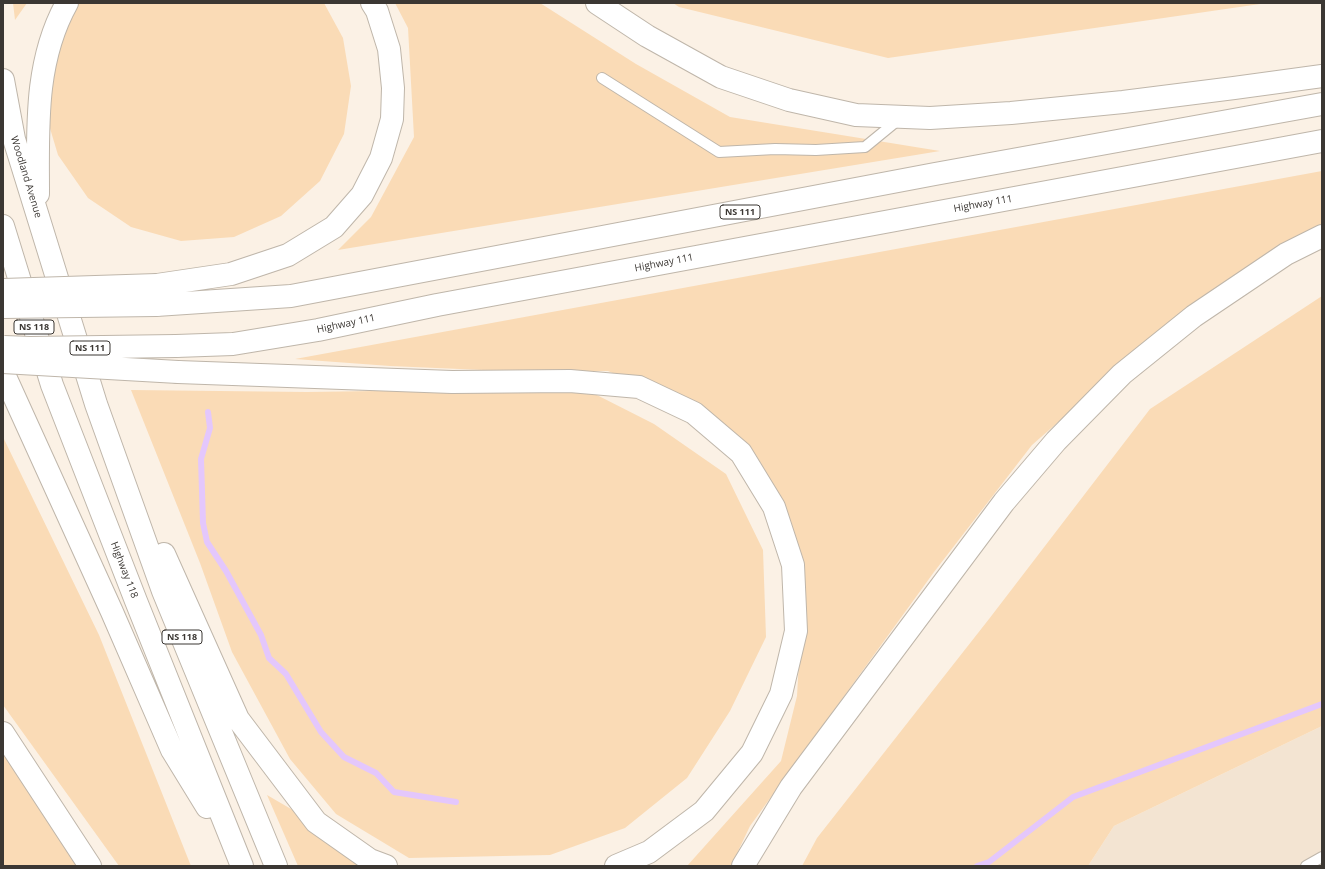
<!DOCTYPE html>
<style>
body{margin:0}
#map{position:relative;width:1325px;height:869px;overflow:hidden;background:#fbf1e5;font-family:"Open Sans",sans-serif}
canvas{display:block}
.frame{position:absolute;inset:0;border:4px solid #3b3733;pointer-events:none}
</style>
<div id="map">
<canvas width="1325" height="869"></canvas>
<div class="frame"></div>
</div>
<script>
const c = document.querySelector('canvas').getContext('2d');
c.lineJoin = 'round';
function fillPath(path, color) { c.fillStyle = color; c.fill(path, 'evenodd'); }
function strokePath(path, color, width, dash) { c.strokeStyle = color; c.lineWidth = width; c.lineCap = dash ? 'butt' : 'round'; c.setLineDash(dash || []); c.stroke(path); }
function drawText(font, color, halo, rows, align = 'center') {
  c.font = font + ' "Open Sans",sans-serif'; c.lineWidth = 3; c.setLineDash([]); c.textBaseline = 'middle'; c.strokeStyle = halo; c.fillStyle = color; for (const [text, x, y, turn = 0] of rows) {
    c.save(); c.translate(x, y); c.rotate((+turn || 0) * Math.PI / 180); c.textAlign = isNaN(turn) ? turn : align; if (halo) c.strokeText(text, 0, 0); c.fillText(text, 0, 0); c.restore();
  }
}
fillPath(new Path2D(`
 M 1322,726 L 1322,866 L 1088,866 L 1114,826 Z`), '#f3e4d2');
fillPath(new Path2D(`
 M 13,3 L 27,3 L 15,20 Z
 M 69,3 L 324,3 L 343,38 L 351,86 L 344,134 L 320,181 L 281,216 L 234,237 L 181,241 L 131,227 L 88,198 L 58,155 L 43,105 Z
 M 395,3 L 540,3 L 636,64 L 730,117 L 940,151 L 338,250 L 371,217 L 414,137 L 408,28 Z
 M 673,3 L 1267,3 L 888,58 L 679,7 Z
 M 1322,171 L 1322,237 L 1155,337 L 1032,445 L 934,572 L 750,826 L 731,866 L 687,866 L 781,761 L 797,696 L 800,643 L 799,570 L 786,507 L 756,455 L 705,415 L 608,371 L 506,371 L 390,366 L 295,359 Z
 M 1322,296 L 1322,726 L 1114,826 L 1088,866 L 802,866 L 817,838 L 989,619 L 1150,409 Z
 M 583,388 L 654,424 L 726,474 L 763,550 L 766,637 L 730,711 L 687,778 L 625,828 L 550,855 L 409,858 L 336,814 L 290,759 L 232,652 L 200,563 L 131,390 L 307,392 Z
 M 3,437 L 99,635 L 191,866 L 119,866 L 3,705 Z
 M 3,728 L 93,866 L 3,866 Z
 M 267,795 L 389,866 L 298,866 Z`), '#fadbb6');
strokePath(new Path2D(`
 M 208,412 L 210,428 L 201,459 L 203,523 L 207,542 L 226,571 L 261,635 L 269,658 L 286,674 L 321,732 L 344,757 L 376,773 L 394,792 L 456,802
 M 977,866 L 989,862 L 1073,797 L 1322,704`), '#e4c7fc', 6);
const service = new Path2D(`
 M 602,78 L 719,152 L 775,149 L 816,150 L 865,147 L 898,120
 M 1306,866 L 1322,857`);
const motorway = new Path2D(`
 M 597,3 L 647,36 L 721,77 L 789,100 L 856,115 L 930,118 L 1011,113 L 1123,102 L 1234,88 L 1322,76
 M 3,80 L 14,139 L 96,404 L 163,591 L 276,866
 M 38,194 C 38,129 34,62 67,3
 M 3,226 L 52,385 L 136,601 L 242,866
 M 157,285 L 231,274 L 288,255 L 334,227 L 362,195 L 381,158 L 392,119 L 393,88 L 389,49 L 377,11 L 372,3
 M 156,305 L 291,296 L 935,174 L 1322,104
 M 176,346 L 233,344 L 318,330 L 437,305 L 1322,141
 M 3,372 L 112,612 L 172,750 L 207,807
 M 178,372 L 452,382 L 570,381 L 639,387 L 694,413 L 741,453 L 774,507 L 793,565 L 796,631 L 781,694 L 752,753 L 704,811 L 649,852 L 616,866
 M 164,554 L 238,719 L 316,822 L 370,860 L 386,866
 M 3,733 L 90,866
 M 743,866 L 791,787 L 1004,502 L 1056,441 L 1122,374 L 1194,316 L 1286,254 L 1322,236`);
strokePath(service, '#bfb6aa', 12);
strokePath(motorway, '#bfb6aa', 24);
strokePath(service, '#fff', 10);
strokePath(motorway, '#fff', 22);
const motorwayBridge = new Path2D(`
 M 3,290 L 157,285
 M 3,307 L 156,305
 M 4,347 L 30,348 L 176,346
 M 3,362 L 178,372`);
strokePath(motorwayBridge, '#bfb6aa', 24, []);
strokePath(motorwayBridge, '#fff', 22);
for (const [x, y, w] of [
 [740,212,40],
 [34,327,40],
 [90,348,40],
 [182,637,40]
]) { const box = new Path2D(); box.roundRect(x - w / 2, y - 7, w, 14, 3); c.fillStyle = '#fff'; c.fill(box); strokePath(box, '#3b3733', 1); }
drawText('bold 9px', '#3b3733', null, [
 ["NS 111",740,212],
 ["NS 118",34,327],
 ["NS 111",90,348],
 ["NS 118",182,637]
]);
drawText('10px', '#3b3733', '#fff', [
 ["Woodland Avenue",26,177,73],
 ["Highway 111",983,204,-10],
 ["Highway 111",664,263,-11],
 ["Highway 111",346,324,-12],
 ["Highway 118",124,570,69]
]);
</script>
